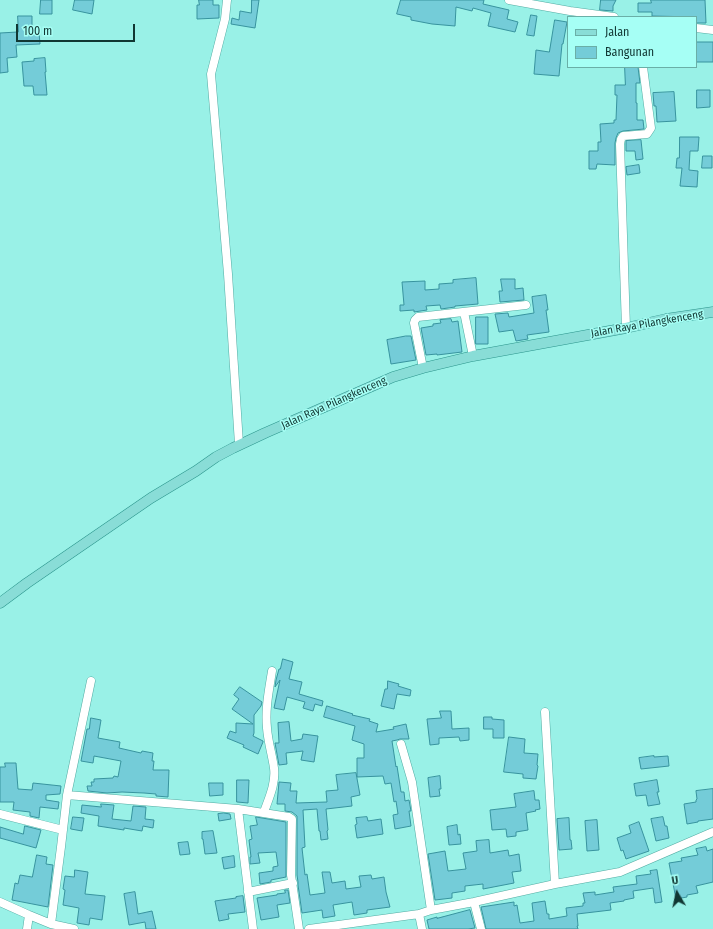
<!DOCTYPE html>
<style>
body{margin:0}
#map{position:relative;width:713px;height:929px;overflow:hidden;background:#99f1e7;font-family:"Fira Sans Condensed",sans-serif}
canvas{display:block}
.legend{position:absolute;left:567px;top:16px;width:130px;height:52px;box-sizing:border-box;background:#a6fff5;border:1px solid #6aafa7;margin:0;padding:5px 7px;list-style:none;font-size:12px;color:#113733}
.legend li{display:flex;align-items:center;gap:8px;height:20px}
.legend b{width:20px;border:1px solid #6aafa7}
.north{position:absolute;left:657px;top:873px;width:40px;height:40px;-webkit-text-stroke:3px #a6fff5;paint-order:stroke;rotate:351deg;font-size:11px;font-weight:700;line-height:16px;text-align:center;color:#113733}
.north::after{content:'';display:block;margin:auto;width:14px;height:18px;background:#113733;clip-path:polygon(50% 0,100% 100%,50% 72%,0 100%)}
.scale{position:absolute;left:16px;top:24px;width:119px;height:18px;box-sizing:border-box;border:2px solid #113733;border-top:0;padding-left:5px;font-size:12px;line-height:14px;white-space:nowrap;color:#113733;-webkit-text-stroke:3px #a6fff5;paint-order:stroke}
</style>
<div id="map">
<canvas width="713" height="929"></canvas>
<ul class="legend">
<li><b style="height:5px;background:#89ddd7"></b>Jalan</li>
<li><b style="height:11px;background:#74ccd8"></b>Bangunan</li>
</ul>
<div class="north">U</div>
<div class="scale">100 m</div>
</div>
<script>
const c = document.querySelector('canvas').getContext('2d');
c.lineJoin = 'round';
function fillPath(path, color) { c.fillStyle = color; c.fill(path, 'evenodd'); }
function strokePath(path, color, width, dash) { c.strokeStyle = color; c.lineWidth = width; c.lineCap = dash ? 'butt' : 'round'; c.setLineDash(dash || []); c.stroke(path); }
function drawText(font, color, halo, rows, align = 'center') {
  c.font = font + ' "Fira Sans Condensed",sans-serif'; c.lineWidth = 3; c.setLineDash([]); c.textBaseline = 'middle'; c.strokeStyle = halo; c.fillStyle = color; for (const [text, x, y, turn = 0] of rows) {
    c.save(); c.translate(x, y); c.rotate((+turn || 0) * Math.PI / 180); c.textAlign = isNaN(turn) ? turn : align; if (halo) c.strokeText(text, 0, 0); c.fillText(text, 0, 0); c.restore();
  }
}
const building = new Path2D(`
 M 41,0 L 52,0 L 52,14 L 40,14 Z
 M 75,0 L 94,0 L 92,14 L 73,10 Z
 M 199,0 L 213,0 L 213,5 L 219,5 L 219,18 L 197,19 L 197,5 L 199,5 Z
 M 252,0 L 259,0 L 255,28 L 231,24 L 232,18 L 239,20 L 240,11 L 251,13 Z
 M 401,0 L 484,0 L 483,4 L 509,10 L 507,19 L 518,22 L 515,32 L 488,26 L 491,13 L 473,8 L 472,11 L 456,7 L 455,26 L 432,24 L 411,20 L 411,17 L 397,14 Z
 M 601,0 L 616,0 L 613,6 L 613,11 L 600,10 Z
 M 651,0 L 705,0 L 706,23 L 696,23 L 696,17 L 652,16 L 652,12 L 638,12 L 638,3 L 651,3 Z
 M 531,15 L 537,16 L 534,36 L 527,35 Z
 M 18,16 L 32,16 L 32,32 L 39,32 L 40,44 L 16,45 L 17,57 L 7,58 L 8,72 L 0,73 L 0,33 L 18,32 Z
 M 555,20 L 567,22 L 563,44 L 562,44 L 559,76 L 534,74 L 536,50 L 549,52 Z
 M 696,42 L 713,42 L 713,62 L 696,62 Z
 M 45,58 L 46,72 L 45,72 L 47,95 L 34,95 L 33,86 L 24,86 L 22,62 L 34,61 L 34,59 Z
 M 625,67 L 638,67 L 640,83 L 636,83 L 636,103 L 637,103 L 637,120 L 643,120 L 644,129 L 623,131 L 618,133 L 616,138 L 615,143 L 615,165 L 597,164 L 596,169 L 589,169 L 589,151 L 598,151 L 598,142 L 601,142 L 600,124 L 614,123 L 614,120 L 616,120 L 617,95 L 615,95 L 615,85 L 625,85 Z
 M 697,90 L 710,90 L 710,107 L 697,108 Z
 M 674,92 L 676,121 L 657,122 L 656,106 L 654,106 L 653,93 Z
 M 680,137 L 699,137 L 698,151 L 690,151 L 689,170 L 698,171 L 697,187 L 680,186 L 682,168 L 676,168 L 677,158 L 679,158 Z
 M 641,140 L 643,159 L 636,160 L 635,151 L 626,151 L 626,141 Z
 M 703,156 L 712,156 L 712,168 L 702,168 Z
 M 639,165 L 640,173 L 627,175 L 626,167 Z
 M 476,278 L 478,304 L 455,306 L 455,307 L 441,309 L 440,305 L 426,306 L 427,310 L 414,312 L 414,310 L 400,311 L 400,305 L 404,305 L 402,282 L 425,281 L 425,290 L 439,289 L 439,284 L 453,283 L 453,280 Z
 M 501,279 L 515,279 L 515,289 L 523,288 L 524,300 L 500,302 L 499,291 L 502,291 Z
 M 546,295 L 548,310 L 546,310 L 549,332 L 527,335 L 528,339 L 516,341 L 513,330 L 499,332 L 495,314 L 508,313 L 509,317 L 534,313 L 532,297 Z
 M 476,317 L 488,317 L 488,344 L 476,344 Z
 M 451,319 L 452,322 L 458,321 L 462,352 L 437,355 L 437,354 L 426,355 L 421,328 L 433,326 L 433,324 L 441,323 L 440,320 Z
 M 406,336 L 411,336 L 416,360 L 391,364 L 387,340 Z
 M 283,659 L 293,662 L 289,679 L 302,682 L 299,694 L 323,701 L 322,706 L 315,704 L 313,711 L 303,708 L 305,702 L 287,697 L 284,710 L 274,708 L 280,680 L 275,687 L 276,680 L 279,669 L 280,669 Z
 M 388,681 L 399,684 L 398,686 L 411,690 L 410,696 L 397,694 L 394,709 L 381,706 L 385,689 L 387,689 Z
 M 240,687 L 262,702 L 261,706 L 254,715 L 254,733 L 253,736 L 263,741 L 263,742 L 258,754 L 243,747 L 244,745 L 227,738 L 230,731 L 236,733 L 236,723 L 253,724 L 232,709 L 239,699 L 234,695 Z
 M 327,706 L 353,714 L 352,715 L 370,719 L 369,721 L 378,724 L 376,732 L 394,729 L 393,727 L 406,724 L 409,739 L 400,739 L 397,740 L 392,741 L 396,767 L 397,766 L 401,792 L 404,792 L 405,801 L 409,800 L 411,811 L 409,811 L 411,826 L 395,829 L 393,815 L 398,814 L 396,801 L 394,802 L 391,783 L 385,784 L 383,776 L 357,777 L 357,758 L 364,758 L 364,744 L 352,740 L 355,726 L 324,717 Z
 M 440,711 L 451,711 L 452,729 L 469,728 L 469,740 L 460,741 L 459,737 L 439,738 L 439,744 L 430,745 L 427,719 L 441,718 Z
 M 484,717 L 492,717 L 492,719 L 504,720 L 504,738 L 493,738 L 493,729 L 484,729 Z
 M 91,718 L 101,720 L 98,738 L 120,742 L 119,748 L 141,753 L 142,751 L 153,753 L 152,761 L 154,761 L 153,770 L 169,770 L 168,797 L 156,796 L 156,794 L 144,793 L 122,792 L 107,793 L 88,791 L 87,786 L 92,786 L 91,782 L 94,782 L 94,779 L 113,778 L 114,776 L 118,777 L 121,761 L 94,756 L 93,763 L 81,761 L 87,729 L 89,729 Z
 M 289,722 L 291,741 L 302,739 L 303,734 L 318,736 L 314,762 L 301,760 L 303,751 L 286,753 L 287,764 L 279,765 L 275,743 L 279,743 L 278,723 Z
 M 509,737 L 525,739 L 524,753 L 538,754 L 537,765 L 538,766 L 536,779 L 523,778 L 523,774 L 504,772 Z
 M 654,756 L 654,757 L 668,756 L 669,766 L 641,769 L 639,758 Z
 M 5,763 L 16,763 L 18,789 L 32,790 L 33,783 L 61,786 L 60,794 L 46,795 L 46,800 L 59,802 L 58,809 L 40,807 L 39,818 L 30,816 L 30,812 L 13,810 L 14,802 L 0,802 L 0,767 L 5,767 Z
 M 356,773 L 360,795 L 351,797 L 352,806 L 326,809 L 328,830 L 327,831 L 328,839 L 321,840 L 320,831 L 319,831 L 317,809 L 303,810 L 305,847 L 302,848 L 305,875 L 307,874 L 310,895 L 325,893 L 322,872 L 330,872 L 332,883 L 345,881 L 346,889 L 361,887 L 359,876 L 371,875 L 372,879 L 384,877 L 386,892 L 390,907 L 367,910 L 367,913 L 354,915 L 352,902 L 333,905 L 335,916 L 323,918 L 322,910 L 302,913 L 298,885 L 298,882 L 297,875 L 297,816 L 292,812 L 285,811 L 285,804 L 277,804 L 279,782 L 291,783 L 290,791 L 297,791 L 296,803 L 327,802 L 326,791 L 338,790 L 336,775 Z
 M 440,776 L 441,789 L 439,789 L 440,796 L 430,797 L 428,778 Z
 M 237,780 L 249,780 L 248,803 L 237,802 Z
 M 657,780 L 659,792 L 657,792 L 660,804 L 648,806 L 646,795 L 636,796 L 634,784 Z
 M 209,783 L 223,783 L 223,795 L 210,796 Z
 M 713,789 L 713,819 L 698,821 L 698,822 L 687,824 L 684,804 L 696,802 L 696,800 L 697,799 L 696,791 Z
 M 534,791 L 535,800 L 539,800 L 540,809 L 535,810 L 536,811 L 526,813 L 528,830 L 516,832 L 516,836 L 507,837 L 506,829 L 492,830 L 490,810 L 516,807 L 514,794 Z
 M 101,804 L 114,805 L 112,819 L 131,821 L 133,806 L 146,807 L 145,819 L 154,820 L 153,828 L 143,826 L 142,831 L 124,828 L 124,830 L 98,826 L 99,816 L 81,813 L 82,805 L 101,807 Z
 M 224,813 L 230,814 L 231,819 L 219,821 L 218,814 Z
 M 73,817 L 84,818 L 82,831 L 71,829 Z
 M 256,817 L 286,822 L 286,877 L 271,880 L 271,882 L 260,884 L 259,873 L 273,871 L 273,867 L 278,866 L 276,852 L 258,853 L 260,863 L 250,864 L 250,857 L 251,857 L 249,840 L 252,839 L 250,826 L 257,825 Z
 M 367,817 L 368,821 L 381,819 L 383,834 L 357,838 L 355,825 L 357,824 L 356,818 Z
 M 663,817 L 665,826 L 667,826 L 669,838 L 656,841 L 651,819 Z
 M 569,818 L 570,840 L 571,840 L 572,849 L 559,850 L 557,819 Z
 M 597,820 L 599,850 L 587,851 L 585,821 Z
 M 639,822 L 649,851 L 626,859 L 623,850 L 621,851 L 617,838 L 631,833 L 629,826 Z
 M 457,825 L 458,835 L 460,834 L 461,844 L 449,845 L 447,827 Z
 M 25,826 L 41,830 L 36,848 L 0,838 L 0,827 L 23,834 Z
 M 213,831 L 217,853 L 205,854 L 203,839 L 202,839 L 202,832 Z
 M 489,840 L 490,853 L 508,850 L 509,856 L 519,854 L 521,871 L 512,872 L 514,883 L 483,889 L 483,884 L 465,886 L 465,891 L 452,893 L 452,898 L 435,900 L 428,854 L 445,851 L 448,871 L 466,869 L 463,853 L 477,851 L 476,841 Z
 M 188,842 L 190,854 L 180,855 L 178,843 Z
 M 706,847 L 707,851 L 713,849 L 713,882 L 696,886 L 698,893 L 687,895 L 687,897 L 676,899 L 669,863 L 682,861 L 681,858 L 698,855 L 696,849 Z
 M 37,855 L 47,857 L 46,864 L 53,865 L 48,907 L 12,900 L 15,883 L 18,884 L 20,875 L 32,877 Z
 M 234,856 L 235,867 L 224,869 L 222,858 Z
 M 75,870 L 88,872 L 85,894 L 105,896 L 102,920 L 90,918 L 89,925 L 77,923 L 79,908 L 63,905 L 65,890 L 63,889 L 65,876 L 74,877 Z
 M 657,870 L 662,902 L 655,903 L 653,888 L 633,891 L 634,898 L 624,900 L 624,901 L 610,903 L 611,910 L 577,914 L 578,926 L 577,926 L 578,929 L 486,929 L 481,907 L 514,902 L 514,906 L 517,905 L 520,923 L 534,921 L 532,903 L 545,901 L 547,914 L 549,914 L 549,919 L 567,916 L 566,908 L 583,906 L 583,903 L 585,903 L 583,893 L 595,892 L 595,895 L 614,892 L 613,887 L 637,884 L 636,876 L 651,874 L 650,871 Z
 M 285,890 L 288,890 L 290,903 L 277,905 L 279,917 L 261,920 L 257,898 L 277,895 L 277,894 L 285,893 Z
 M 135,892 L 138,914 L 152,911 L 156,929 L 146,929 L 145,922 L 129,925 L 124,894 Z
 M 243,896 L 245,912 L 228,914 L 229,919 L 219,921 L 215,901 L 236,898 L 236,897 Z
 M 470,910 L 475,928 L 468,929 L 429,929 L 427,920 L 437,917 L 437,918 Z`);
fillPath(building, '#74ccd8');
strokePath(building, '#38939e', 1);
const minor = new Path2D(`
 M 227,0 L 225,19 L 211,74 L 228,274 L 239,444
 M 509,0 L 570,11 L 614,17
 M 696,28 L 713,30
 M 464,312 L 473,356
 M 626,328 L 620,144 L 621,139 L 623,136 L 647,134 L 651,128 L 643,67
 M 423,368 L 414,323 L 415,320 L 418,317 L 526,305
 M 545,712 L 555,884
 M 401,744 L 412,782 L 431,910
 M 67,795 L 91,681
 M 264,812 C 269,798 276,783 274,768 C 272,754 268,742 267,728 C 265,709 269,690 272,671
 M 0,814 L 63,830
 M 248,892 L 293,883
 M 0,902 L 29,915 L 51,924 L 74,929
 M 474,902 L 481,929
 M 419,914 L 422,929
 M 51,924 L 61,847 L 67,795 L 238,809
 M 27,929 L 29,915
 M 253,929 L 238,809 L 289,817 L 292,819 L 291,875 L 299,929
 M 309,929 L 419,914 L 431,910 L 474,902 L 555,884 L 620,872 L 713,832`);
const major = new Path2D(`
 M 0,603 L 27,583 L 151,498 L 196,471 L 216,457 L 233,448 L 265,433 L 393,377 L 423,368 L 473,356 L 626,328 L 666,319 L 713,312`);
strokePath(minor, '#53aca3', 9);
strokePath(major, '#2c958c', 11);
strokePath(minor, '#fff', 8);
strokePath(major, '#89ddd7', 10);
drawText('11px', '#113733', '#a6fff5', [
 ["Jalan Raya Pilangkenceng",647,324,-10],
 ["Jalan Raya Pilangkenceng",334,403,-24]
]);
</script>
